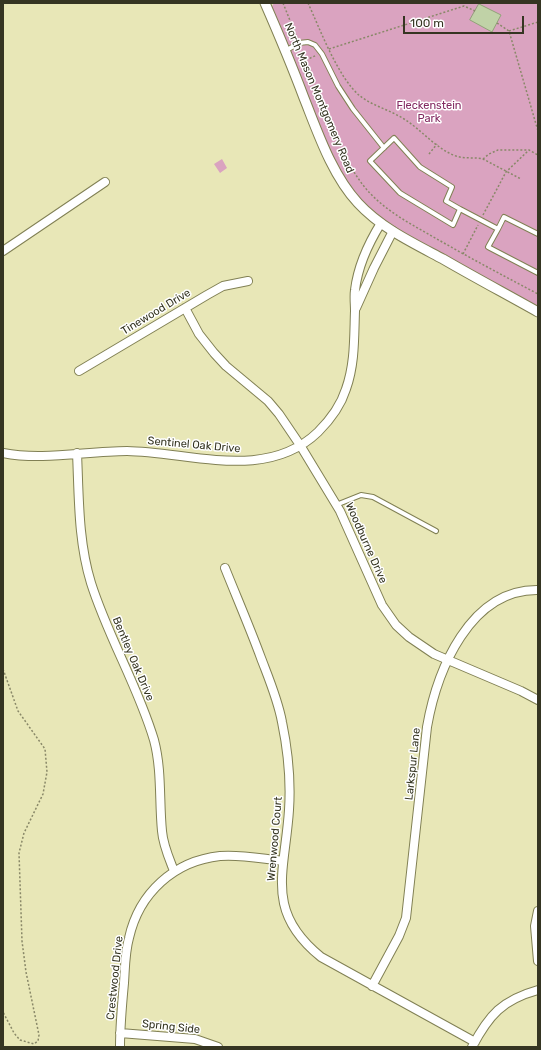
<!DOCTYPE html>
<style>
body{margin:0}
#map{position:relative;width:541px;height:1050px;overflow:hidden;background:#e8e7b7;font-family:Rubik,sans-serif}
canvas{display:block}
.frame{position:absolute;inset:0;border:4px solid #353522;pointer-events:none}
.scale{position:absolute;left:403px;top:16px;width:121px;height:18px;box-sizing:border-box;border:2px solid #353522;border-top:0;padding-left:5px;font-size:12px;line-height:14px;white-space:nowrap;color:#353522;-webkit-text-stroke:3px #fff;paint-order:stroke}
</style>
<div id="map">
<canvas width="541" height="1050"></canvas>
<div class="frame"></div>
<div class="scale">100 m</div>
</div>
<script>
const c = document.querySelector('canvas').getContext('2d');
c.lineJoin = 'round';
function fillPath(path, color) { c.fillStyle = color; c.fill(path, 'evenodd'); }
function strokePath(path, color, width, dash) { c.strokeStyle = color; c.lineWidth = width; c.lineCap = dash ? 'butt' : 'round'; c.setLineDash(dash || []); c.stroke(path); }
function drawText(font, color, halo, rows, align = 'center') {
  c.font = font + ' Rubik,sans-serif'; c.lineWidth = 3; c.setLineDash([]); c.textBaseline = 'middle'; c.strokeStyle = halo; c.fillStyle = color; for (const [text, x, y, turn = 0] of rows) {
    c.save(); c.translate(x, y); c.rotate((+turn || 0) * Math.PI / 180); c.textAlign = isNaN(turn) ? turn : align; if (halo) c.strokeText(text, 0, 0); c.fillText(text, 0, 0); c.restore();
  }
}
fillPath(new Path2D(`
 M 274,3 L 538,3 L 538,312 L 386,227 L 344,184 L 269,11 Z
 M 222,159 L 227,168 L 220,173 L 214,164 Z`), '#daa3c0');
const building = new Path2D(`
 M 479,4 L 501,15 L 492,32 L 470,20 Z`);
fillPath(building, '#c0d2a7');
strokePath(building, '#91a279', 1);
const service = new Path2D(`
 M 285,51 L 299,43 L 308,42 L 315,45 L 322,54 L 338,86 L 353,109 L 384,148
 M 460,209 L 446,201 L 452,187 L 420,167 L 394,138 L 370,161 L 400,193 L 453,225 L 460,209 L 498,229 L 488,247 L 538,273
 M 498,229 L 504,217 L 538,234
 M 336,505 L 361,495 L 373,497 L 436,531`);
const minor = new Path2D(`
 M 3,251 L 105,182
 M 185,308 L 199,334 L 214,353 L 226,366 L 268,401 L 279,414 L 300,445 L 340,511 L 382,605 L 396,625 L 409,637 L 434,654 L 521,691 L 538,700
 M 356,308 L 374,268 L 393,231
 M 79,371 L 207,295 L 223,286 L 248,281
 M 3,453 C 43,461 86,451 127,451 C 190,452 266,482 318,432 C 330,420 341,405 346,389 C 355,364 354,338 355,311 C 355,304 354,297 355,290 C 358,265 368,244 381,223
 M 77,453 C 79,496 78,541 91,583 C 108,637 138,686 154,740 C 162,770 159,801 162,831 C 163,845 169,858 174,871
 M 225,568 C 237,598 250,628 261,658 C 269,679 278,700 282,722 C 288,751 291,780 289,810 C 285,872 264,911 321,957 L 475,1042
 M 538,911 L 535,926 L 538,961
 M 372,986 L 399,936 L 406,918 L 427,727 C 437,670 470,589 538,590
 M 120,1033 L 195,1039 L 218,1047
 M 120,1047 C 120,1026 122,1004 124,983 C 125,968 125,952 129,938 C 139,893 174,861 220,856 C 240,854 263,859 283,861
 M 472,1047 C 489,1015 502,1000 538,990`);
const tertiary = new Path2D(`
 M 265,3 C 279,35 292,66 304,98 C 318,133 332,175 358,203 C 381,228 413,243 443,259 C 474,277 506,294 538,312`);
strokePath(service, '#818054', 6);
strokePath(minor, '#818054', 10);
strokePath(tertiary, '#818054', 11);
strokePath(new Path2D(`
 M 283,3 L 297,38
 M 308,3 C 320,29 338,78 360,96 C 373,106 390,110 404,119 C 422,130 436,149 456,156 C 465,159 475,157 483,159 L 521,179
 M 497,23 L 509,31 L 538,131
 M 509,31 L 538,22
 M 329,49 L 464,6 L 475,11
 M 302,51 C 321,94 333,143 360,181 C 379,208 409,223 437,239 C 470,258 504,276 538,294
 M 306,60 L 317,55
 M 429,154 L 437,144
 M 483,159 L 489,154 L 498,150 L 529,150 L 538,155
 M 483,215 L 506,172 L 529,150
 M 463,254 L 478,225
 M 3,669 L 18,711 L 45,749 L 47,772 L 43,794 L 24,833 L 19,853 L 22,941 L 26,972 L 39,1035 L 38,1041 L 34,1044 L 20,1040 L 14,1033 L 3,1012`), '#898868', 1.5, [2, 2]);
strokePath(service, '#fff', 4);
strokePath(minor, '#fff', 8);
strokePath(tertiary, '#fff', 9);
drawText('11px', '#353522', '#fff', [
 ["North Mason Montgomery Road",319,98,67],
 ["Tinewood Drive",156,312,-31],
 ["Sentinel Oak Drive",194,445,5],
 ["Woodburne Drive",366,543,66],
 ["Bentley Oak Drive",133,659,67],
 ["Larkspur Lane",413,764,-84],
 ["Wrenwood Court",275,839,-85],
 ["Crestwood Drive",115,978,-84],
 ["Spring Side",171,1027,6]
]);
drawText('11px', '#822860', '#fff', [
 ["Fleckenstein",429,106],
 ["Park",429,119]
]);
</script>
